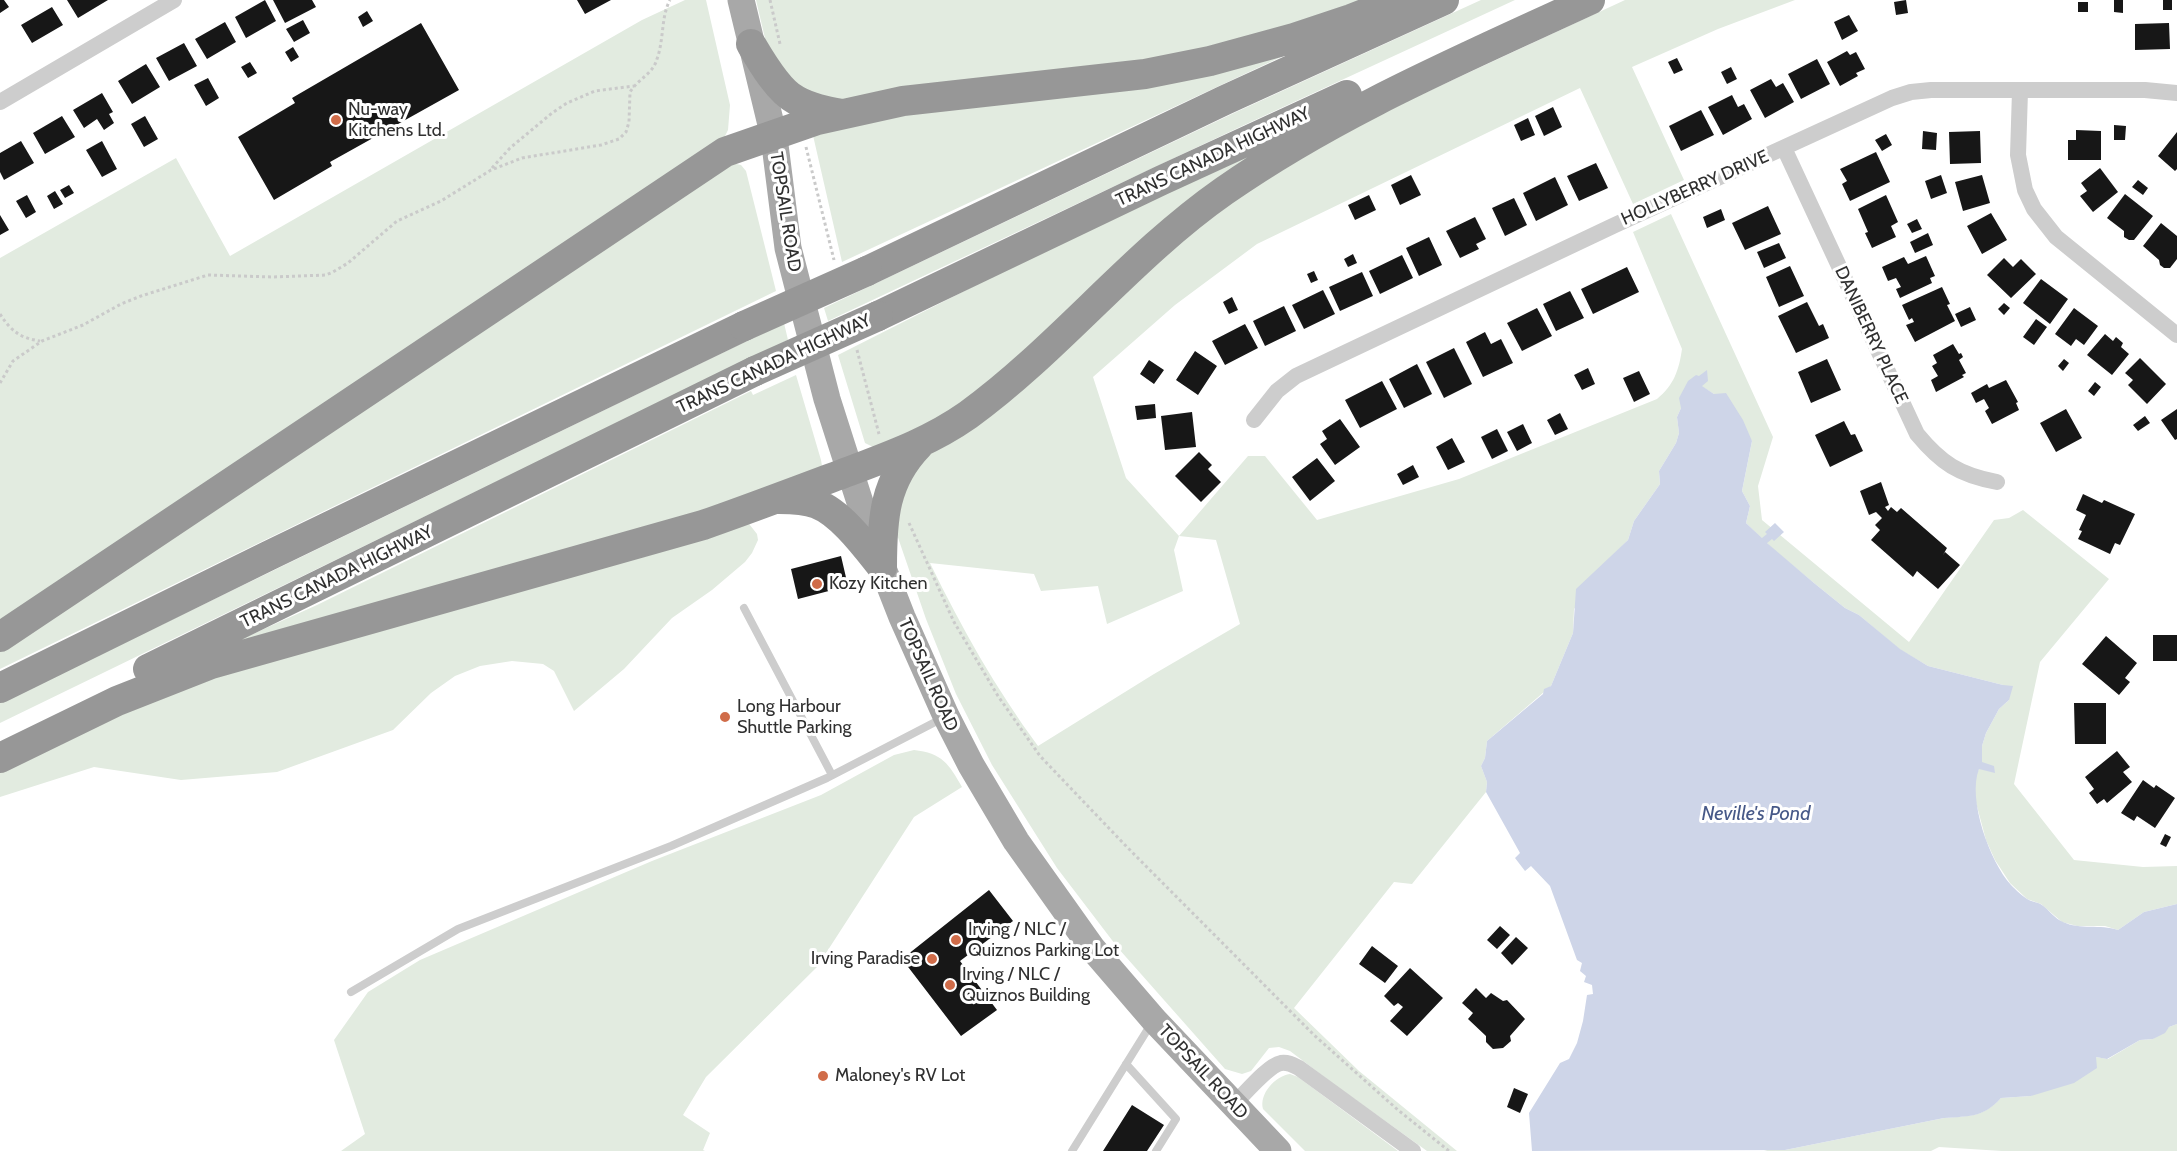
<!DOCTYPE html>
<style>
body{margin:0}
canvas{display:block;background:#fff}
</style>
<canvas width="2177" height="1151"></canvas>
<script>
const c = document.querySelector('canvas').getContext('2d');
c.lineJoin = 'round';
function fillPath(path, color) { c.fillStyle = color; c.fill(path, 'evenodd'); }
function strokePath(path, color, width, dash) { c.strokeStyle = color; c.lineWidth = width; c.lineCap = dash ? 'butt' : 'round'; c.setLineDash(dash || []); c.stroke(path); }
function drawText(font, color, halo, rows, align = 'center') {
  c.font = font + ' Cabin,sans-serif'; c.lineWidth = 6; c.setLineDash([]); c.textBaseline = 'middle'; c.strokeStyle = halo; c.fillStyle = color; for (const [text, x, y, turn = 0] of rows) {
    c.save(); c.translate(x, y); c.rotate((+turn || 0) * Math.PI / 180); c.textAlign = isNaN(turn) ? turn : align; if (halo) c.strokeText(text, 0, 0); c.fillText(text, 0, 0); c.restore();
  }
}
fillPath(new Path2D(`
 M 685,0 L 706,0 L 730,105 L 728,130 L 722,142 L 0,629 L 0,258 L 176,158 L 230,256 L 642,20 Z
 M 756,0 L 1378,0 L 1213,54 L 845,99 L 818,101 L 771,64 Z
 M 1481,0 L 1515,0 L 1240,127 L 828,321 L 824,308 L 1234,113 Z
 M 1625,0 L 1795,0 L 1718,29 L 1632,67 L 1684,180 L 1633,204 L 1580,88 L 1257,244 L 1175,305 L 1093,377 L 1126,478 L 1179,536 L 1248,456 L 1265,456 L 1317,520 L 1459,479 L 1657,399 C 1674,385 1679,370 1682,349 L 1633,232 L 1671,214 L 1773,437 L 1758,486 L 1762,520 L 1909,642 L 1994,520 L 2009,518 L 2023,510 L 2109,579 L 2040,662 L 2014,784 L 2074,860 L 2143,867 L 2177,866 L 2177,904 L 2144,912 L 2118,930 L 2105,926 L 2077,926 L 2062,922 L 2041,904 L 2027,899 L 2010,883 L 1995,860 L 1986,840 L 1975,799 L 1975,778 L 1982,762 L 1982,746 L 1986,733 L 1999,709 L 2009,700 L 2003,685 L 1928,666 L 1899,649 L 1859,615 L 1845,608 L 1814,583 L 1774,550 L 1746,523 L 1750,506 L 1742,491 L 1752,441 L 1714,394 L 1701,386 L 1708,377 L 1681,408 L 1677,417 L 1679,433 L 1676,443 L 1659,471 L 1660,484 L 1634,521 L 1628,540 L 1614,555 L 1574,609 L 1573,633 L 1551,686 L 1487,741 L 1485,758 L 1481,766 L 1487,782 L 1486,792 L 1412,884 L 1394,882 L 1294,1008 L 1359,1071 L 1457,1151 L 1427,1151 L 1335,1085 L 1290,1051 L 1279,1047 L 1269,1048 L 1251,1071 L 1242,1074 L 1225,1069 L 1118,948 L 1057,868 L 992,765 L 956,694 L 926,619 L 894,526 L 908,472 L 1177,239 L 1261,178 L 1386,111 ZM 1179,536 L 1216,540 L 1240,624 L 1154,674 L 1038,746 C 996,689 961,627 930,563 L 1034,574 L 1041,591 L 1098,586 L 1107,624 L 1183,591 L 1174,550 Z
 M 1339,30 L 842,262 L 812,131 Z
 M 1319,119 L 956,414 L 873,447 L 865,443 L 838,355 L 1150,197 Z
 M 732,163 L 741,165 L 746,171 L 776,291 L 0,669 L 0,643 Z
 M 784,323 L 788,340 L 0,723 L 0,703 Z
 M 796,375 L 821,460 L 822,466 L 815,476 L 162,675 L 317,605 L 751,391 L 753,395 Z
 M 746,520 L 757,534 L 758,540 L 752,553 L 745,562 L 712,590 L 672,618 L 624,669 L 574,711 L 554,671 L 543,664 L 512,661 L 480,666 L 455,676 L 431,693 L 393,730 L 277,772 L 181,780 L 94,767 L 0,797 L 0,771 L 163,691 Z
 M 914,750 C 942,753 949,764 962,787 L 914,817 L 817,967 L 706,1077 L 683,1115 L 710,1133 L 703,1150 L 705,1151 L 341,1151 L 365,1134 L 334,1040 L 368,992 L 420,960 L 652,861 L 821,795 L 894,755 Z
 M 2177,1024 L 2177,1151 L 2002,1151 L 1939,1147 L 1931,1151 L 1764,1151 L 1771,1149 L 1785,1150 L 1944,1118 C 1970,1116 1983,1117 2001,1098 L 2031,1096 L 2096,1057 L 2108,1059 L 2140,1040 L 2153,1039 L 2169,1027 Z
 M 1290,1074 L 1298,1077 L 1398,1151 L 1305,1151 L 1263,1109 C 1259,1094 1275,1076 1290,1074 Z`), '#e2ebe0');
fillPath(new Path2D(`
 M 1707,370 L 1708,381 L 1702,386 L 1714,394 L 1726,393 L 1743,420 L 1752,441 L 1742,491 L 1750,506 L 1746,523 L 1762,538 L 1767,534 L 1765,532 L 1775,523 L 1784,532 L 1774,541 L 1772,539 L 1767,543 L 1814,583 L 1845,608 L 1859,615 L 1900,649 L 1928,666 L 2003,685 L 2013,686 L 2009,700 L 1999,709 L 1986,733 L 1982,746 L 1982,762 L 1994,766 L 1995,773 L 1979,769 C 1967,799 1990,862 2011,885 C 2016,890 2023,897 2029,900 C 2033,902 2038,902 2042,905 C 2049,910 2055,919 2063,922 C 2080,930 2100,924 2118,930 L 2144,912 L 2177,904 L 2177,1024 L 2169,1027 L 2165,1033 L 2153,1039 L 2140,1040 L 2107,1059 L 2096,1057 L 2097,1068 L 2074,1083 L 2031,1096 L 2001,1098 C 1983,1118 1970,1116 1944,1118 L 1785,1150 L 1532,1151 L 1529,1113 L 1560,1063 L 1569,1059 L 1577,1043 L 1583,1021 L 1587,995 L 1593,994 L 1592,985 L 1584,982 L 1586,976 L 1580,971 L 1582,963 L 1577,960 L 1550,886 L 1531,866 L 1525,871 L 1515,858 L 1520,853 L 1486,792 L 1487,782 L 1481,766 L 1485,758 L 1487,741 L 1543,694 L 1544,689 L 1551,686 L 1573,633 L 1576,589 L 1628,540 L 1634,521 L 1660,484 L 1659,471 L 1676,443 L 1679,433 L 1677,417 L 1681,408 L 1679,398 L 1688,381 L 1696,375 L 1699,376 Z`), '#ced5e8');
fillPath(new Path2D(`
 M 0,0 L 4,0 L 9,7 L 0,13 Z
 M 67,0 L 108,0 L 78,18 Z
 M 265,0 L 276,21 L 246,38 L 235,17 Z
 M 273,0 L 312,0 L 316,7 L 285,23 Z
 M 577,0 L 611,0 L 585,14 Z
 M 1906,0 L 1908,13 L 1896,15 L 1894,2 Z
 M 2114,0 L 2123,0 L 2123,13 L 2114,12 Z
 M 2163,0 L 2172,0 L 2172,10 L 2163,10 Z
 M 2078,2 L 2088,2 L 2088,12 L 2078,12 Z
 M 52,7 L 63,25 L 32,43 L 21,25 Z
 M 367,11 L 373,21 L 363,27 L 358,17 Z
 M 1849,15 L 1858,31 L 1842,40 L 1834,22 Z
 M 303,20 L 310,33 L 294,42 L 286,29 Z
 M 225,22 L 236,42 L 207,59 L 195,39 Z
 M 421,23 L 459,90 L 330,162 L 332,166 L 274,200 L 238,137 L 295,103 L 292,98 Z
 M 2169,23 L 2170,49 L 2135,50 L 2135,24 Z
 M 184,43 L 197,66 L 169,81 L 156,58 Z
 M 293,47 L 299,57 L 291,62 L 285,52 Z
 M 1847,51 L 1850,55 L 1856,52 L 1865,69 L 1856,73 L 1858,76 L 1840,86 L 1827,62 Z
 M 1677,58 L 1683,70 L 1674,74 L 1668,62 Z
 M 1817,59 L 1830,84 L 1801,99 L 1788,74 Z
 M 250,62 L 257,73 L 248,78 L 241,67 Z
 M 146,64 L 160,87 L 132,104 L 118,81 Z
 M 1731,67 L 1737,79 L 1727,84 L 1721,72 Z
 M 208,78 L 219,98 L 206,106 L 194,85 Z
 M 1771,79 L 1776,87 L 1783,83 L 1794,102 L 1765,118 L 1750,90 Z
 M 102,93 L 113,112 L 109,114 L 114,123 L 104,130 L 97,119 L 84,128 L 73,110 Z
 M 1732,95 L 1738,107 L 1744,104 L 1752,119 L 1723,135 L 1708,107 Z
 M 1553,107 L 1562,127 L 1544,136 L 1535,116 Z
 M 1701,110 L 1714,135 L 1681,151 L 1669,126 Z
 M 62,116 L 75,137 L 45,154 L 33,133 Z
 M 145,116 L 158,139 L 144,147 L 131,124 Z
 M 1528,118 L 1535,135 L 1521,141 L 1514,125 Z
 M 2114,125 L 2126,126 L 2125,140 L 2114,140 Z
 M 2076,130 L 2101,131 L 2101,160 L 2068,160 L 2068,140 L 2076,140 Z
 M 1923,131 L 1937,133 L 1936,150 L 1922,149 Z
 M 1980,131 L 1981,163 L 1950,164 L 1949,132 Z
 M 2177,132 L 2177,169 L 2175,171 L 2158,156 Z
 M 1886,134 L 1892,145 L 1882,151 L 1875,140 Z
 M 21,141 L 34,163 L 4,180 L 0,172 L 0,153 Z
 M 102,141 L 117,169 L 102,177 L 86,150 Z
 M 1876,152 L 1890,182 L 1850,201 L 1842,184 L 1847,181 L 1840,169 Z
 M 1596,163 L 1608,188 L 1579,201 L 1567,176 Z
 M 2100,168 L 2118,192 L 2093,212 L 2080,196 L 2087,191 L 2081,183 Z
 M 1411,175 L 1421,195 L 1400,205 L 1391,185 Z
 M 1941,175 L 1947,193 L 1931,199 L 1925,181 Z
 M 1982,175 L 1990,203 L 1963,211 L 1955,182 Z
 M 1555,177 L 1568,205 L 1536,221 L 1523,193 Z
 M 2138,180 L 2148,188 L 2143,195 L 2132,187 Z
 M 69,185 L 74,193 L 65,198 L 60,190 Z
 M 55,191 L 63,204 L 54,209 L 47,196 Z
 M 2125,194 L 2153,216 L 2134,240 L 2129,240 L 2124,237 L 2124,231 L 2107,218 Z
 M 27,195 L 36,212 L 26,218 L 16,201 Z
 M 1369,195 L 1376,210 L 1355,220 L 1348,205 Z
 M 1886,195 L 1898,222 L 1891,226 L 1896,237 L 1872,248 L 1865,233 L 1868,232 L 1858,209 Z
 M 1514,198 L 1527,225 L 1505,236 L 1492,208 Z
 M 1768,206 L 1781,234 L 1745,250 L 1732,223 Z
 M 1721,209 L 1725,220 L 1707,228 L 1703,217 Z
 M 1991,213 L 2007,240 L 1982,254 L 1967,226 Z
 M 0,215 L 9,230 L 0,235 Z
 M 1475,217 L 1486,239 L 1476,244 L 1479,249 L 1460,258 L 1446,231 Z
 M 1917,219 L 1922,229 L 1912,233 L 1907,224 Z
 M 2161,223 L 2177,236 L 2177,259 L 2170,268 L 2164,268 L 2160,265 L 2159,260 L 2143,246 Z
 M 1928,233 L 1933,245 L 1915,253 L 1910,242 Z
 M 1429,237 L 1442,265 L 1419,276 L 1406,248 Z
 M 1779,243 L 1786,258 L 1764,268 L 1757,252 Z
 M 1353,254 L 1357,263 L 1348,267 L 1344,259 Z
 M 1402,255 L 1413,278 L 1380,294 L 1369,271 Z
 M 1926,256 L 1935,276 L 1930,278 L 1932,283 L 1900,298 L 1896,289 L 1901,287 L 1896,278 L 1888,281 L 1882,267 L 1904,257 L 1908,264 Z
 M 2004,258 L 2013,267 L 2021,259 L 2036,274 L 2011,298 L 1987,275 Z
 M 1790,266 L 1804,296 L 1779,307 L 1766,277 Z
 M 1627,267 L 1639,292 L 1593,314 L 1581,289 Z
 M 1314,271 L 1318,280 L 1311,283 L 1307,274 Z
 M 1362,272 L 1373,296 L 1340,311 L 1329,287 Z
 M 2041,279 L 2068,299 L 2050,324 L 2023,303 Z
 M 1942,287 L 1950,304 L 1947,305 L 1955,321 L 1915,342 L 1906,325 L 1914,322 L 1912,318 L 1909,320 L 1902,305 Z
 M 1323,290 L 1335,314 L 1304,329 L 1292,305 Z
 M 1570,291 L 1584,318 L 1556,331 L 1543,304 Z
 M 1232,297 L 1238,310 L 1229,314 L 1223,302 Z
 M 1807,302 L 1819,326 L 1823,324 L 1829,338 L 1796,353 L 1778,316 Z
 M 2004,303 L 2010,308 L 2004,315 L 1998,309 Z
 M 1284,306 L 1296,331 L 1265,346 L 1253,321 Z
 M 1970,307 L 1976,320 L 1961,327 L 1955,314 Z
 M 1537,308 L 1552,336 L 1522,351 L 1507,323 Z
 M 2074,308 L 2098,326 L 2084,345 L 2076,339 L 2071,346 L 2055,334 Z
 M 2036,319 L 2047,327 L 2034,345 L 2023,337 Z
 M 1245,324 L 1258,348 L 1225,365 L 1212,341 Z
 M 1485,332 L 1491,344 L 1501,339 L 1513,363 L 1483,377 L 1466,342 Z
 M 2105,334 L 2113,341 L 2116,337 L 2123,343 L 2121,347 L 2129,354 L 2112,375 L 2087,355 Z
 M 1953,344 L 1959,354 L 1961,353 L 1963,357 L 1959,360 L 1966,373 L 1962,375 L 1964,377 L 1936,392 L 1931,380 L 1938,376 L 1932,366 L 1937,363 L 1933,355 Z
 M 1454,348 L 1472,384 L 1444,398 L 1426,362 Z
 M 1195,351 L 1217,366 L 1198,395 L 1176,380 Z
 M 2140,358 L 2166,384 L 2147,404 L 2128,385 L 2133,380 L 2125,373 Z
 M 1827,359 L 1841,390 L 1811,403 L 1798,372 Z
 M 2064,359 L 2069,363 L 2063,371 L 2058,366 Z
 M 1149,360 L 1164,370 L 1154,384 L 1140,374 Z
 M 1417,364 L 1432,394 L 1404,408 L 1389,379 Z
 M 1588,368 L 1595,384 L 1582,390 L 1574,375 Z
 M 1639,371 L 1650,394 L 1634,402 L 1623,378 Z
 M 2006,380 L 2018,402 L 2016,403 L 2019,410 L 1992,424 L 1985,411 L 1989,408 L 1984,399 L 1976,403 L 1971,393 L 1987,384 L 1989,388 Z
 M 1382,381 L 1397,409 L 1360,428 L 1345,400 Z
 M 2095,382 L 2101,387 L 2094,396 L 2088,391 Z
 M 1155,404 L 1156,418 L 1137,420 L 1135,406 Z
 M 2066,409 L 2082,438 L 2056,452 L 2040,423 Z
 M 2177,409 L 2177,439 L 2175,440 L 2161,420 Z
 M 1192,412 L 1196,447 L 1165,450 L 1161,416 Z
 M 1560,413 L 1568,429 L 1555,435 L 1547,420 Z
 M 2145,416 L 2150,423 L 2138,431 L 2133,425 Z
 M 1340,419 L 1360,447 L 1335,465 L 1320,444 L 1327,439 L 1322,431 Z
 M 1844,421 L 1851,435 L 1855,434 L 1863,451 L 1830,467 L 1815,435 Z
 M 1523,424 L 1532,443 L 1517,451 L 1507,432 Z
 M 1497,429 L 1508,451 L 1492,459 L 1481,437 Z
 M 1452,438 L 1465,462 L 1448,470 L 1436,447 Z
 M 1199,452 L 1212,465 L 1208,469 L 1221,482 L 1201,502 L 1175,476 Z
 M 1317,458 L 1335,481 L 1310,501 L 1292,477 Z
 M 1413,465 L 1419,477 L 1403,485 L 1397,474 Z
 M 1881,482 L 1889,505 L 1885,507 L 1888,511 L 1891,507 L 1897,512 L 1901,508 L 1947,548 L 1943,555 L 1945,552 L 1960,565 L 1938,589 L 1917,571 L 1913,577 L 1871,540 L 1880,530 L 1875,525 L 1882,518 L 1876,512 L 1869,515 L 1860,491 Z
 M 2083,494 L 2102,503 L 2104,500 L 2135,514 L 2120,545 L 2115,543 L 2110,554 L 2078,539 L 2082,531 L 2079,530 L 2086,515 L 2076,510 Z
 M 841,556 L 848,586 L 798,599 L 791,569 Z
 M 2153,635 L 2177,635 L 2177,661 L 2153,661 Z
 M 2106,636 L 2137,663 L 2125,678 L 2130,682 L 2119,695 L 2082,664 Z
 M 2074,703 L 2106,703 L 2106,744 L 2075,744 Z
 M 2117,751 L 2130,767 L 2123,772 L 2132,782 L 2107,803 L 2104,799 L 2097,804 L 2089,793 L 2094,789 L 2085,777 Z
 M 2143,780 L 2154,788 L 2156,785 L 2175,798 L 2155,828 L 2137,816 L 2134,821 L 2121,813 Z
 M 2165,834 L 2171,837 L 2166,847 L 2160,844 Z
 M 989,890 L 1013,921 L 960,961 L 997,1010 L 961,1036 L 902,959 Z
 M 1500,926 L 1510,935 L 1497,949 L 1487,940 Z
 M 1516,937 L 1528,948 L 1512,965 L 1501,953 Z
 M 1372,946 L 1398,966 L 1385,983 L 1359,964 Z
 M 1410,968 L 1443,998 L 1407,1036 L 1390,1021 L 1403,1007 L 1398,1003 L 1394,1006 L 1384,996 Z
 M 1476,988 L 1486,998 L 1491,993 L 1503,1001 L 1507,1000 L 1525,1019 L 1510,1036 L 1511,1041 L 1503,1048 L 1493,1049 L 1486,1042 L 1486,1036 L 1468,1019 L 1473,1013 L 1462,1003 Z
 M 1514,1088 L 1528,1094 L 1520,1113 L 1507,1107 Z
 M 1132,1105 L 1164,1125 L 1147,1151 L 1103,1151 Z`), '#171717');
strokePath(new Path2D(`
 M 770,0 L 780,44
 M 806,147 L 834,260
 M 492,168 L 510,148 L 552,113 L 567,103 L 595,91 L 634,86
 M 0,314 C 11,331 20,338 40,341
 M 857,350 L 879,434
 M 0,383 L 13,361 L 42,341 L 83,325 L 121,304 L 141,296 L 208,275 L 273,277 L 326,275 L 333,272 L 348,263 L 397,221 L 441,201 L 491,170 L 522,158 L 601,145 L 619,139 L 626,132 L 629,122 L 630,92 C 638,79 653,74 657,59 C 664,40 661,16 670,0
 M 909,523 L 954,622 L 998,696 L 1040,756 L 1125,845 L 1314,1035 L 1398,1110 L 1449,1151`), '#cacaca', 3, [3, 3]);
strokePath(new Path2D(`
 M 744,608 L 832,775
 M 351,992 L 458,929 L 671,846 L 827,778 L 943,718
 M 1126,1064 L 1176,1119 L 1156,1151
 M 1072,1151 L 1151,1024`), '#cdcdcd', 8);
strokePath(new Path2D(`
 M 2020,91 L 2018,155 L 2025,190 L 2034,209 L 2056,237 L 2177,335
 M 0,102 L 174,0
 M 1784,148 L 1917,434 C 1941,463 1959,475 1997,482
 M 1254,420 L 1277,391 L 1296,376 L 1615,225 L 1892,98 L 1911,92 L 1931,90 L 2145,90 L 2177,93
 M 1233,1105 C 1244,1095 1267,1066 1281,1063 C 1288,1062 1293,1065 1299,1068 L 1413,1151`), '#cdcdcd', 16);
strokePath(new Path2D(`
 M 741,0 L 774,137 L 788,248 L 827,399 L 873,543 L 902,617 L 946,716 L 971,765 L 1016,841 L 1092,948 L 1154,1020 L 1278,1151`), '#a8a8a8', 27);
strokePath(new Path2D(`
 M 751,44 C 761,61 778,91 796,100 C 810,108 826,111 842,114
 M 867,271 L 1225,100 L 1444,0
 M 878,316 L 1160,181 L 1347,95
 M 779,499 C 792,499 805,499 817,504 C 841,513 866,547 882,567
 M 882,567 C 882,519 884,481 919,445
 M 0,637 L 725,152 L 817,120 L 903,101 L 1145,74 L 1210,61 L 1294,38 L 1351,19 L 1399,0
 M 148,669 L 755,371
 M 0,688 L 268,556 L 744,326
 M 0,758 L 117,701 L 211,664 L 703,525 C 752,508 801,489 850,471 C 892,455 931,441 968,415 C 1060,348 1131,256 1224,191 C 1337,112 1465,58 1590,0`), '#979797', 30);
strokePath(new Path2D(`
 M 744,326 L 867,271
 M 755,371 L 878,316`), '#979797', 30);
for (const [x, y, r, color] of [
 [336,120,6,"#d06c49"],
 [817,584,6,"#d06c49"],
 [725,717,6,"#d06c49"],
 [956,940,6,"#d06c49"],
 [932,959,6,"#d06c49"],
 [950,985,6,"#d06c49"],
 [823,1076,6,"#d06c49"]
]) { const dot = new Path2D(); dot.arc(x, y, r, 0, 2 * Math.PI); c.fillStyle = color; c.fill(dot); strokePath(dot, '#fff', 2); }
drawText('18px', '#303030', '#fff', [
 ["Nu-way",348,110],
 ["Kitchens Ltd.",348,131],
 ["Kozy Kitchen",829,584],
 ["Long Harbour",737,707],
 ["Shuttle Parking",737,728],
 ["Irving / NLC /",968,930],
 ["Quiznos Parking Lot",968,951],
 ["Irving Paradise",920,959,"right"],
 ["Irving / NLC /",962,975],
 ["Quiznos Building",962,996],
 ["Maloney's RV Lot",835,1076]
], 'left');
drawText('18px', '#303030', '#fff', [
 ["TRANS CANADA HIGHWAY",1213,157,-25],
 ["HOLLYBERRY DRIVE",1695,188,-24],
 ["TOPSAIL ROAD",785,212,81],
 ["DANIBERRY PLACE",1871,335,65],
 ["TRANS CANADA HIGHWAY",774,364,-25],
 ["TRANS CANADA HIGHWAY",337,577,-26],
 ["TOPSAIL ROAD",928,675,66],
 ["TOPSAIL ROAD",1203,1072,47]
]);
drawText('italic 20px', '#475988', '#fff', [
 ["Neville's Pond",1756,814]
]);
</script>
